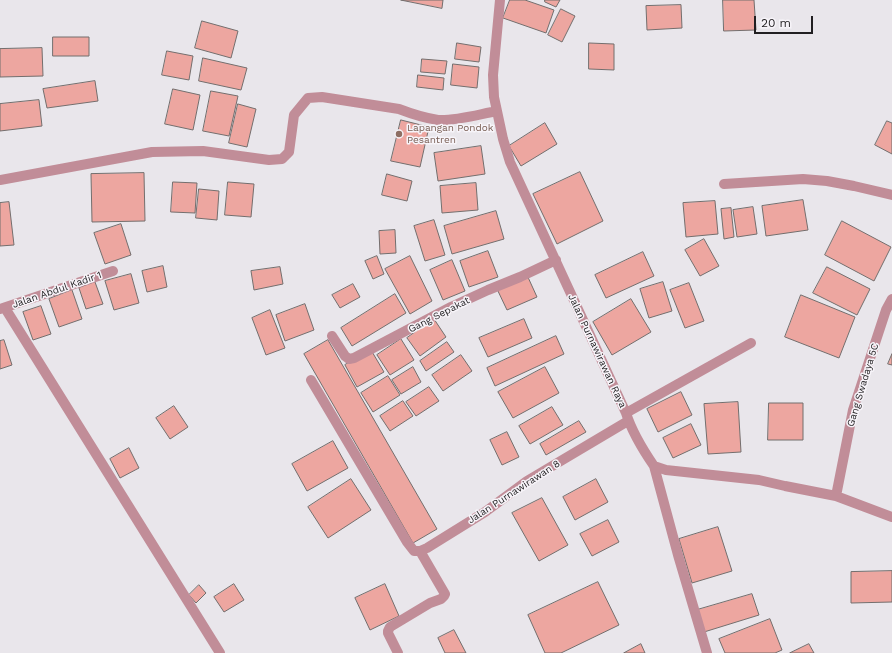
<!DOCTYPE html>
<style>
body{margin:0}
#map{position:relative;width:892px;height:653px;overflow:hidden;background:#e9e6eb;font-family:"Work Sans",sans-serif}
canvas{display:block}
.scale{position:absolute;left:754px;top:16px;width:59px;height:18px;box-sizing:border-box;border:2px solid #211f21;border-top:0;padding-left:5px;font-size:12px;line-height:14px;white-space:nowrap;color:#211f21;-webkit-text-stroke:3px #f7f4f9;paint-order:stroke}
</style>
<div id="map">
<canvas width="892" height="653"></canvas>
<div class="scale">20 m</div>
</div>
<script>
const c = document.querySelector('canvas').getContext('2d');
c.lineJoin = 'round';
function fillPath(path, color) { c.fillStyle = color; c.fill(path, 'evenodd'); }
function strokePath(path, color, width, dash) { c.strokeStyle = color; c.lineWidth = width; c.lineCap = dash ? 'butt' : 'round'; c.setLineDash(dash || []); c.stroke(path); }
function drawText(font, color, halo, rows, align = 'center') {
  c.font = font + ' "Work Sans",sans-serif'; c.lineWidth = 3; c.setLineDash([]); c.textBaseline = 'middle'; c.strokeStyle = halo; c.fillStyle = color; for (const [text, x, y, turn = 0] of rows) {
    c.save(); c.translate(x, y); c.rotate((+turn || 0) * Math.PI / 180); c.textAlign = isNaN(turn) ? turn : align; if (halo) c.strokeText(text, 0, 0); c.fillText(text, 0, 0); c.restore();
  }
}
const building = new Path2D(`
 M 401,0 L 443,0 L 442,8 Z
 M 510,0 L 525,0 L 554,10 L 546,33 L 503,18 Z
 M 545,0 L 560,0 L 556,7 L 545,2 Z
 M 723,0 L 754,0 L 756,30 L 724,31 Z
 M 681,5 L 682,28 L 647,30 L 646,6 Z
 M 561,9 L 575,16 L 562,42 L 548,35 Z
 M 202,21 L 238,31 L 231,58 L 195,48 Z
 M 53,37 L 89,37 L 89,56 L 53,56 Z
 M 457,43 L 481,47 L 479,62 L 455,59 Z
 M 589,43 L 614,44 L 614,70 L 589,69 Z
 M 42,48 L 43,76 L 0,77 L 0,49 Z
 M 167,51 L 193,56 L 189,80 L 162,75 Z
 M 203,58 L 247,68 L 241,90 L 199,81 Z
 M 422,59 L 447,61 L 445,74 L 421,72 Z
 M 453,64 L 479,67 L 477,88 L 451,85 Z
 M 418,75 L 444,78 L 443,90 L 417,87 Z
 M 95,81 L 98,101 L 47,108 L 43,89 Z
 M 173,89 L 200,95 L 193,130 L 165,124 Z
 M 211,91 L 238,96 L 229,136 L 203,131 Z
 M 39,100 L 42,126 L 0,131 L 0,104 Z
 M 238,104 L 256,109 L 247,147 L 229,143 Z
 M 401,120 L 429,127 L 420,167 L 391,161 Z
 M 887,121 L 892,123 L 892,154 L 875,145 Z
 M 545,123 L 557,144 L 521,166 L 509,146 Z
 M 481,146 L 485,174 L 438,181 L 434,153 Z
 M 580,172 L 603,221 L 557,244 L 533,194 Z
 M 144,173 L 145,221 L 92,222 L 91,174 Z
 M 387,174 L 412,181 L 407,201 L 382,195 Z
 M 173,182 L 197,183 L 195,213 L 171,212 Z
 M 228,182 L 254,184 L 251,217 L 225,215 Z
 M 476,183 L 478,210 L 442,213 L 440,186 Z
 M 199,189 L 219,191 L 217,220 L 196,218 Z
 M 803,200 L 808,230 L 766,236 L 762,206 Z
 M 715,201 L 718,234 L 686,237 L 683,203 Z
 M 9,202 L 14,245 L 0,246 L 0,203 Z
 M 753,207 L 757,234 L 737,237 L 733,210 Z
 M 731,208 L 734,237 L 724,239 L 721,209 Z
 M 496,211 L 504,239 L 452,254 L 444,226 Z
 M 434,220 L 445,255 L 425,261 L 414,226 Z
 M 842,221 L 891,247 L 874,281 L 825,255 Z
 M 121,224 L 131,255 L 105,264 L 94,233 Z
 M 395,230 L 396,253 L 380,254 L 379,231 Z
 M 704,239 L 719,266 L 700,276 L 685,250 Z
 M 488,251 L 498,277 L 469,287 L 460,261 Z
 M 643,252 L 654,276 L 606,298 L 595,275 Z
 M 377,256 L 384,274 L 373,279 L 365,261 Z
 M 410,256 L 432,301 L 410,314 L 385,269 Z
 M 452,260 L 465,291 L 443,300 L 430,270 Z
 M 163,266 L 167,287 L 147,292 L 142,271 Z
 M 280,267 L 283,284 L 254,290 L 251,271 Z
 M 827,267 L 870,289 L 857,315 L 813,293 Z
 M 131,274 L 139,303 L 114,310 L 105,281 Z
 M 527,275 L 537,297 L 507,310 L 497,289 Z
 M 95,282 L 103,304 L 86,309 L 79,288 Z
 M 663,282 L 672,311 L 649,318 L 640,289 Z
 M 689,283 L 704,321 L 685,328 L 670,290 Z
 M 353,284 L 360,297 L 340,308 L 332,295 Z
 M 72,290 L 82,319 L 59,327 L 49,299 Z
 M 395,294 L 406,313 L 352,346 L 341,328 Z
 M 801,295 L 855,317 L 839,358 L 785,337 Z
 M 631,299 L 651,332 L 612,355 L 593,322 Z
 M 305,304 L 314,330 L 285,341 L 276,315 Z
 M 41,306 L 51,334 L 33,340 L 23,312 Z
 M 270,310 L 285,348 L 266,355 L 252,318 Z
 M 434,319 L 446,337 L 420,356 L 407,338 Z
 M 524,319 L 532,338 L 488,357 L 479,338 Z
 M 556,336 L 564,354 L 495,386 L 487,368 Z
 M 401,339 L 414,360 L 390,375 L 377,355 Z
 M 4,340 L 12,365 L 0,369 L 0,341 Z
 M 328,340 L 437,529 L 413,543 L 304,354 Z
 M 447,342 L 454,352 L 426,371 L 420,361 Z
 M 371,350 L 384,372 L 357,387 L 345,365 Z
 M 892,354 L 892,365 L 888,364 Z
 M 461,355 L 472,371 L 443,391 L 432,375 Z
 M 413,367 L 421,382 L 401,394 L 392,380 Z
 M 545,367 L 559,393 L 513,418 L 498,392 Z
 M 388,376 L 400,395 L 373,412 L 361,393 Z
 M 429,387 L 439,401 L 416,416 L 406,402 Z
 M 681,392 L 692,415 L 658,432 L 647,409 Z
 M 403,401 L 413,416 L 390,431 L 380,416 Z
 M 738,402 L 741,452 L 708,454 L 704,404 Z
 M 769,403 L 803,403 L 803,440 L 768,440 Z
 M 174,406 L 188,427 L 170,439 L 156,418 Z
 M 552,407 L 563,425 L 530,444 L 519,426 Z
 M 579,421 L 586,432 L 546,455 L 540,444 Z
 M 691,424 L 701,445 L 673,458 L 663,438 Z
 M 507,432 L 519,457 L 502,465 L 490,440 Z
 M 333,441 L 348,468 L 307,491 L 292,464 Z
 M 129,448 L 139,468 L 120,478 L 110,459 Z
 M 351,479 L 371,510 L 328,538 L 308,507 Z
 M 596,479 L 608,502 L 575,520 L 563,497 Z
 M 542,498 L 568,545 L 539,561 L 512,513 Z
 M 608,520 L 619,542 L 592,556 L 580,534 Z
 M 718,527 L 732,571 L 692,583 L 679,539 Z
 M 892,571 L 892,602 L 851,603 L 851,572 Z
 M 598,582 L 619,625 L 561,653 L 545,653 L 528,615 Z
 M 234,584 L 244,600 L 224,612 L 214,597 Z
 M 385,584 L 399,616 L 370,630 L 355,598 Z
 M 199,585 L 206,593 L 196,603 L 189,595 Z
 M 752,594 L 759,615 L 704,632 L 697,610 Z
 M 770,619 L 782,650 L 775,653 L 725,653 L 719,639 Z
 M 454,630 L 466,653 L 445,653 L 438,638 Z
 M 641,644 L 645,653 L 624,653 Z
 M 809,644 L 814,653 L 790,653 Z`);
fillPath(building, '#eda6a0');
strokePath(building, '#736e6d', 1);
strokePath(new Path2D(`
 M 500,0 L 493,75 L 494,97 L 503,139 L 510,162 L 626,413 C 632,432 643,450 654,466 L 666,470 L 759,480 L 785,486 L 836,496 L 892,517
 M 0,180 L 152,152 L 203,151 L 269,160 L 282,159 L 289,152 L 294,115 L 308,98 L 322,97 L 399,109 C 412,114 425,118 438,120 C 456,121 480,114 497,111
 M 724,184 L 803,179 L 827,181 L 854,186 L 892,195
 M 5,308 L 220,653
 M 0,309 L 113,271
 M 332,336 L 345,356 L 349,359 L 354,358 L 451,307 L 488,290 L 520,277 L 556,260
 M 311,380 L 407,542 L 414,551 L 420,551 L 427,548 L 485,512 L 527,481 L 628,421
 M 626,413 L 751,343
 M 654,466 L 678,555 L 707,653
 M 836,496 L 853,410 L 886,310 L 892,299
 M 398,653 L 388,633 L 388,631 L 390,627 L 430,603 L 441,599 L 444,596 L 445,594 L 420,551`), '#c18d98', 10);
for (const [x, y, r, color] of [
 [399,134,4,"#8d6e63"]
]) { const dot = new Path2D(); dot.arc(x, y, r, 0, 2 * Math.PI); c.fillStyle = color; c.fill(dot); strokePath(dot, '#f7f4f9', 1.5); }
drawText('10px', '#785e54', '#f7f4f9', [
 ["Lapangan Pondok",407,128],
 ["Pesantren",407,140]
], 'left');
drawText('10px', '#211f21', '#f7f4f9', [
 ["Jalan Abdul Kadir 1",57,290,-19],
 ["Gang Sepakat",439,315,-27],
 ["Jalan Purnawirawan Raya",597,351,65],
 ["Gang Swadaya 5C",863,385,-73],
 ["Jalan Purnawirawan 8",514,492,-33]
]);
</script>
